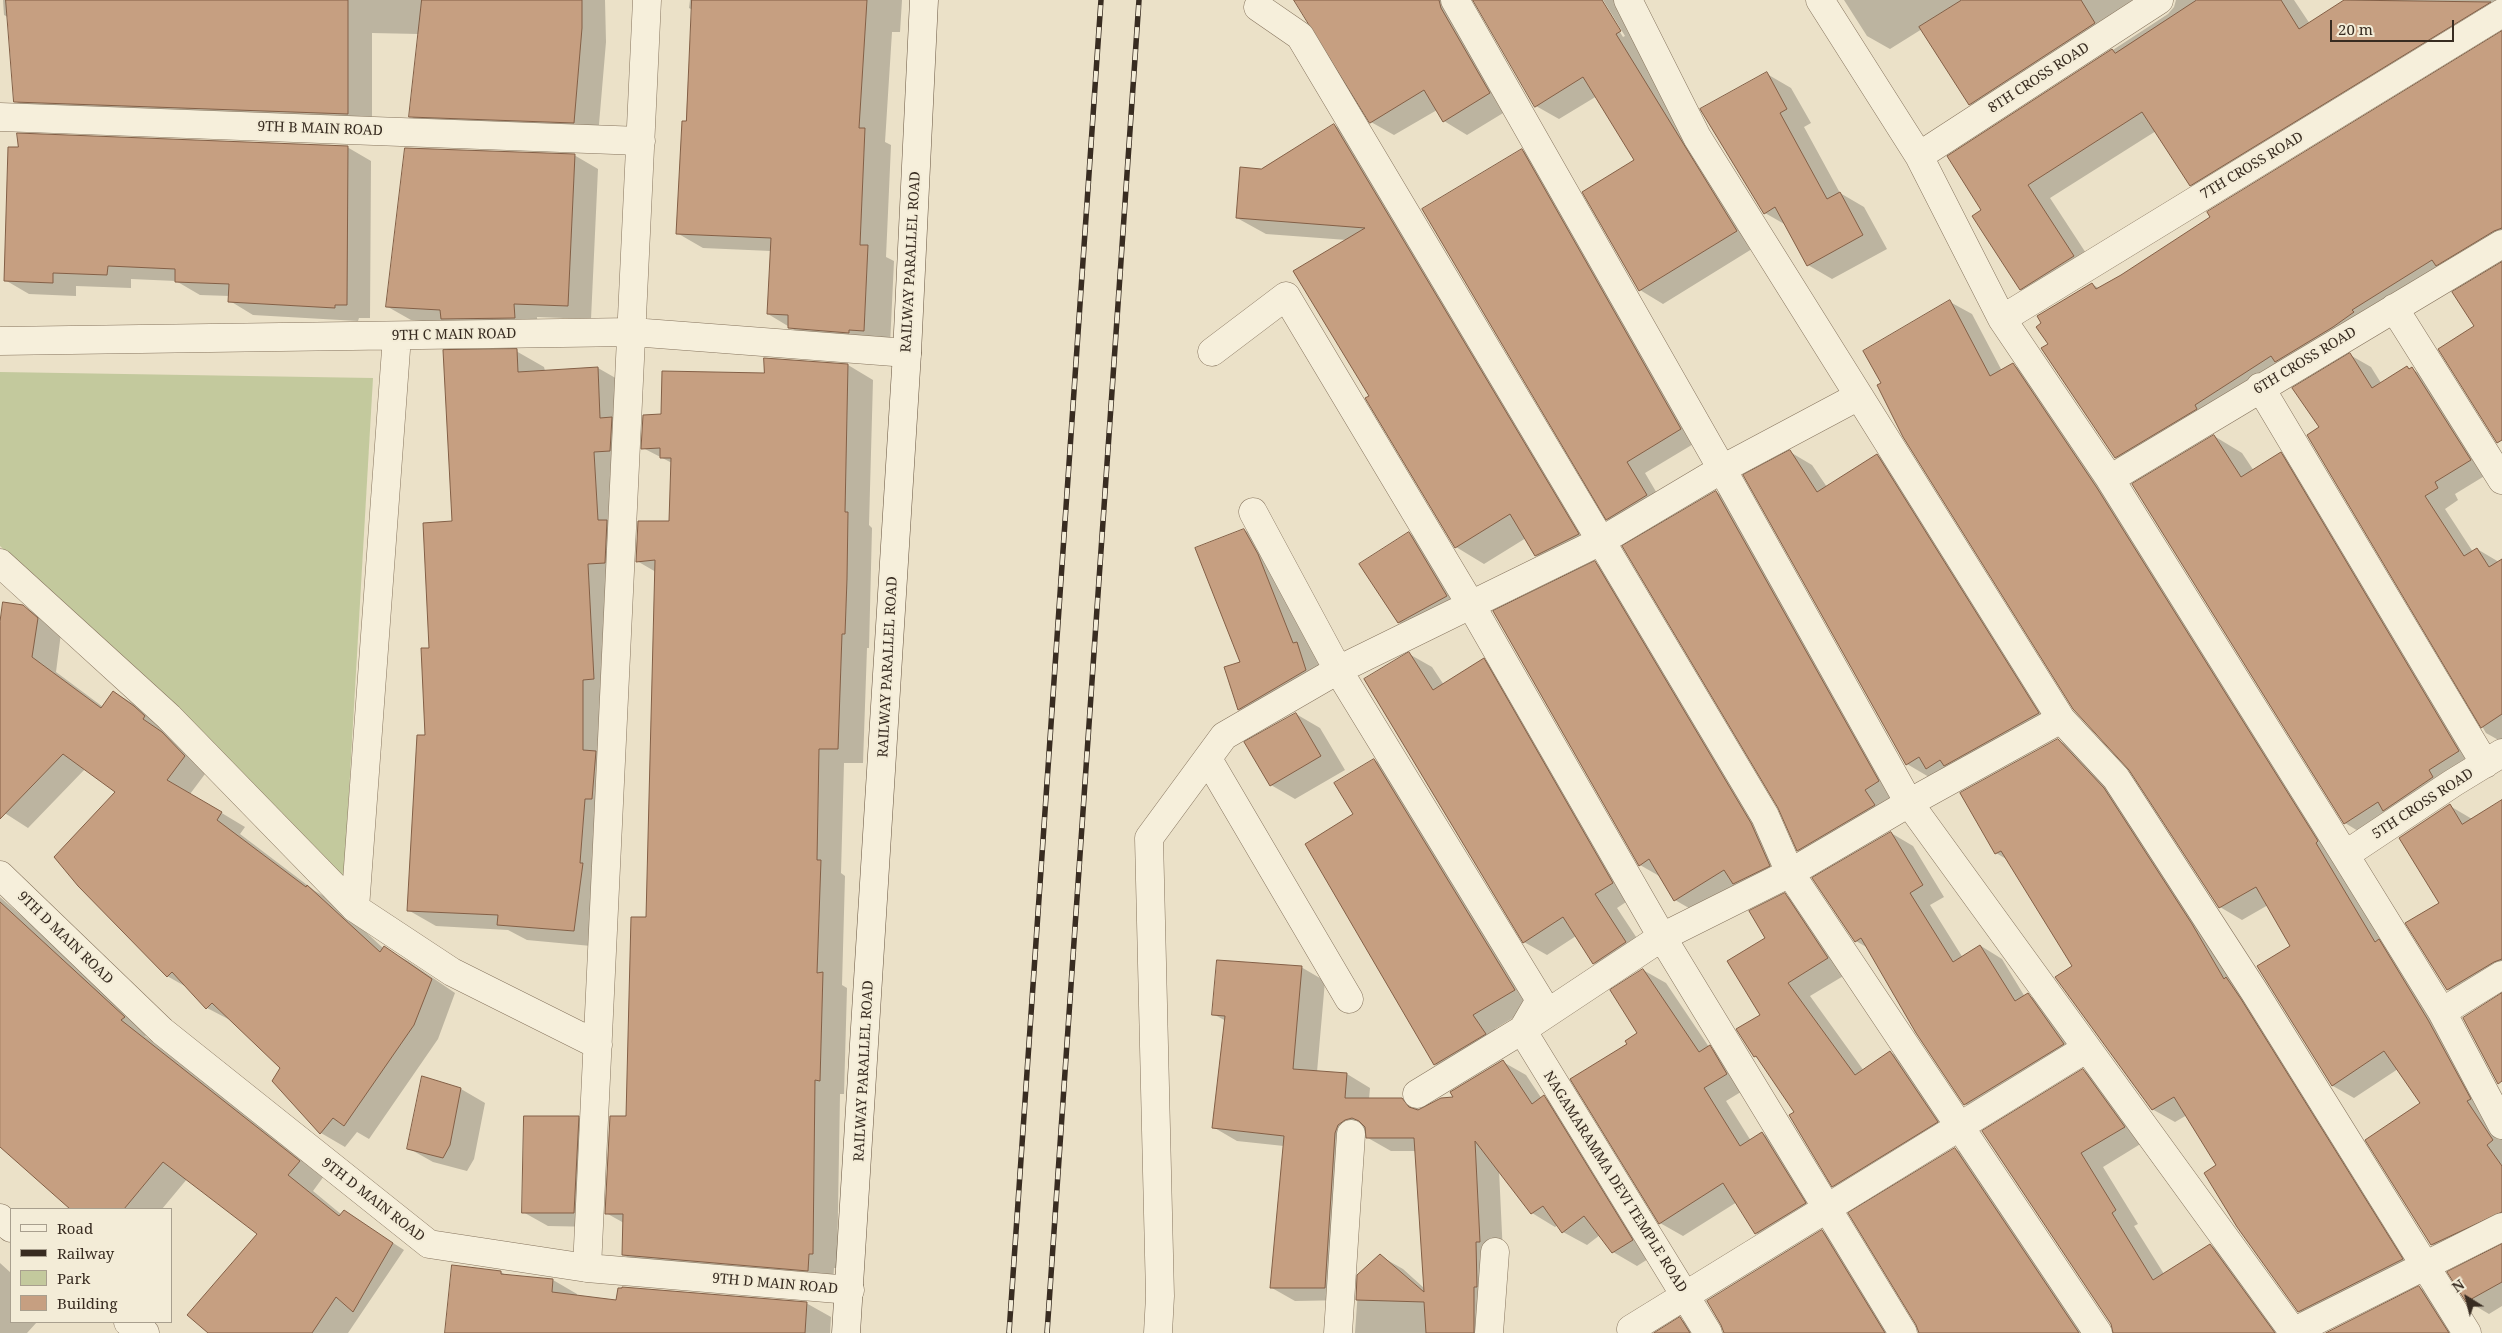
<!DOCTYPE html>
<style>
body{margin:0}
#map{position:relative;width:2502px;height:1333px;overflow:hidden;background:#ebe1c8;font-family:"Noto Serif",serif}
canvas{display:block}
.legend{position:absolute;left:10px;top:1208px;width:162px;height:115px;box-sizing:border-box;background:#f3ecd7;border:1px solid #a89f8e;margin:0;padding:6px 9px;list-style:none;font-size:15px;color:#382c21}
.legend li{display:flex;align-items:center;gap:10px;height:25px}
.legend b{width:25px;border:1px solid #a89f8e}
.north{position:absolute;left:2442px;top:1273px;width:50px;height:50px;-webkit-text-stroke:4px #f3ecd7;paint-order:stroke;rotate:324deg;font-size:14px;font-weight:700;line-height:20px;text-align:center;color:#382c21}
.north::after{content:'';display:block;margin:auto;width:18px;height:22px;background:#382c21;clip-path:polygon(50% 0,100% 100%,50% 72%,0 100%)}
.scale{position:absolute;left:2330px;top:20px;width:124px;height:22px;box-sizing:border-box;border:2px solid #382c21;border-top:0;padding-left:6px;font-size:15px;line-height:18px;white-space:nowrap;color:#382c21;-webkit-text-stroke:4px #f3ecd7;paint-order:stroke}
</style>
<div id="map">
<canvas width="2502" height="1333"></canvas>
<ul class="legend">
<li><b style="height:6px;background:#f6efdb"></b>Road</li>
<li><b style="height:6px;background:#382c21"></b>Railway</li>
<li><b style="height:14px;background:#c3c99d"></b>Park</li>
<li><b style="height:14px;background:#c69f81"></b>Building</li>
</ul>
<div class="north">N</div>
<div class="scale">20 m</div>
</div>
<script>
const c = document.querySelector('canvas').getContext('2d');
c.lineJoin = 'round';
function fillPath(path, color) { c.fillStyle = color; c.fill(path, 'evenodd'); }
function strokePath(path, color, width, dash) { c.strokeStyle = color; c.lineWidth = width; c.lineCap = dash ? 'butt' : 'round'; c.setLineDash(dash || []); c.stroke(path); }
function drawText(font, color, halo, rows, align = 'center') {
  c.font = font + ' "Noto Serif",serif'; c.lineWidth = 4; c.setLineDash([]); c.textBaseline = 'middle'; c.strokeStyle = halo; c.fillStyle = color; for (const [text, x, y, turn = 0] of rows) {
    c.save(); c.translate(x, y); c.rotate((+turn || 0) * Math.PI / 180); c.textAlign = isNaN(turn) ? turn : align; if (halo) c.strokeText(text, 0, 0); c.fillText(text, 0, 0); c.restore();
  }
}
fillPath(new Path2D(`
 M 0,372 L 373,378 L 344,879 L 0,546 Z`), '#c3c99d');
fillPath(new Path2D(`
 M 3,0 L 605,0 L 606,42 L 598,136 L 434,130 L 410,116 L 419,34 L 372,33 L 372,128 L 40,115 L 15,101 L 8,17 L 4,15 Z
 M 690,0 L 902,0 L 900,32 L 892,32 L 885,142 L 891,145 L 886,257 L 894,261 L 890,345 L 816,343 L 768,314 L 771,251 L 703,248 L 677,233 L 687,122 L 693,10 L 689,8 Z
 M 1296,0 L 1470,0 L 1513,107 L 1467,135 L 1444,121 L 1437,110 L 1394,135 L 1371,122 Z
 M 1475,0 L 1600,0 L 1623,37 L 1625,36 L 1603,0 L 1616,0 L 1760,244 L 1663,304 L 1640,290 L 1636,161 L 1597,96 L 1559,119 L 1536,106 Z
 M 1844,0 L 2174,0 L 1993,117 L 1970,104 L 1922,29 L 1890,49 L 1867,36 Z
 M 2176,0 L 2294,0 L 2310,24 L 2346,0 L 2502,0 L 2214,198 L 2191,185 L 2156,131 L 2050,198 L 2097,270 L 2044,302 L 2020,289 L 1983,211 L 1949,157 L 2168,14 L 2174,7 Z
 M 2502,33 L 2502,253 L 2139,470 L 2116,457 L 2050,345 L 2092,284 L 2100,289 L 2122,276 Z
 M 1767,74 L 1791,88 L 1811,123 L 1804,127 L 1840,193 L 1864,207 L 1887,249 L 1832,279 L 1808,265 L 1786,225 L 1765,213 Z
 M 1334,125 L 1362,142 L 1606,551 L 1564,571 L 1536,555 L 1526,538 L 1484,564 L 1456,547 L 1367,398 L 1370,396 L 1347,240 L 1266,234 L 1237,218 L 1261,170 Z
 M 347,147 L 371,161 L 370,318 L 359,318 L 358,321 L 253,315 L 230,301 L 230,296 L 200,295 L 176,281 L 131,279 L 131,288 L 76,286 L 76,296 L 29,294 L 5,280 Z
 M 1522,150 L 1541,161 L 1700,440 L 1645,473 L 1665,507 L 1627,530 L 1607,519 Z
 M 574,155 L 598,169 L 591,319 L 537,317 L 538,331 L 411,320 L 388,307 Z
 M 1950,302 L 1972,314 L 2002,371 L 2013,365 L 2035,377 L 2502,1135 L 2502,1233 L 2454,1257 L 2432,1244 L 2421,1104 L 2398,1069 L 2354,1098 L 2333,1086 L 2258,967 L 2292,946 L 2268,905 L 2242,920 L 2220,907 L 1883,383 Z
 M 516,351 L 544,367 L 545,371 L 598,368 L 626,384 L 602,947 L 527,940 L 508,930 L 436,926 L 408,910 L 426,737 L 431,649 L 453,522 Z
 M 2350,355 L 2371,367 L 2381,383 L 2407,367 L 2433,380 L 2491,472 L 2455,494 L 2458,500 L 2445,509 L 2473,552 L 2477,549 L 2499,562 L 2502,560 L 2502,742 L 2486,733 L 2309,435 L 2321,428 Z
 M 848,365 L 873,380 L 869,525 L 872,528 L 869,648 L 867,648 L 863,763 L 844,763 L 841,873 L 845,876 L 842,985 L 847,988 L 844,1094 L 840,1094 L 837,1268 L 834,1268 L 833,1284 L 648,1269 L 624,1255 L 624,1223 L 606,1213 L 627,1117 L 647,919 L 656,572 L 637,561 L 670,523 L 672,463 L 643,448 L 662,415 L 765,375 Z
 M 2214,436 L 2242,453 L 2254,471 L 2281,453 L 2309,470 L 2486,767 L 2373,840 L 2345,823 L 2133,485 Z
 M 1790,452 L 1812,465 L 1827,487 L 1877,455 L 1899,468 L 2060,726 L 1949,781 L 1935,773 L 1929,777 L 1907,764 Z
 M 1716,492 L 1740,506 L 1902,795 L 1822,863 L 1798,850 Z
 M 1244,530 L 1269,544 L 1330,684 L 1263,723 L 1239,709 Z
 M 1409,533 L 1433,547 L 1471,610 L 1423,636 L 1398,622 Z
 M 1595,563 L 1621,578 L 1795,881 L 1701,915 L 1675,900 L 1661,877 L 1640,865 Z
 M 22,606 L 47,620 L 61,633 L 56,672 L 103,707 L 114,692 L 137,706 L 208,770 L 190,794 L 245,827 L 240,834 L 315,891 L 331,900 L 383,948 L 408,961 L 455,993 L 438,1039 L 369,1139 L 357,1132 L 345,1147 L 321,1133 L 273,1081 L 282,1068 L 232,1021 L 207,1008 L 190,989 L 167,976 L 117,792 L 85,769 L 28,828 L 0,810 L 0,630 Z
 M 1409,654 L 1432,667 L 1444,685 L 1484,660 L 1506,673 L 1635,896 L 1617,908 L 1648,955 L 1617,976 L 1594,963 L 1576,936 L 1547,955 L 1524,942 Z
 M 1296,714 L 1320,728 L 1345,770 L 1295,799 L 1271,785 Z
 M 2058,740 L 2080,753 L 2126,802 L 2424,1272 L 2321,1324 L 2299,1311 L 2218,1166 L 2187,1115 L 2175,1122 L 2152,1109 L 2074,967 L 2008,860 L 1996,853 Z
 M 1374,760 L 1397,773 L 1537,1003 L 1495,1029 L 1508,1047 L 1458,1078 L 1435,1064 L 1355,815 Z
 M 2502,801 L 2502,981 L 2469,1002 L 2448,990 L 2407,923 L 2440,903 L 2450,806 L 2472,819 Z
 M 1891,833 L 1913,846 L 1944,897 L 1930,905 L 1963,958 L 1981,946 L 2002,959 L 2025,997 L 2028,995 L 2050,1007 L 2085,1056 L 1987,1117 L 1965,1104 L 1917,1032 L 1868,948 L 1856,941 Z
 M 1785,895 L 1808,908 L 1850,972 L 1810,996 L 1864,1071 L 1890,1052 L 1913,1066 L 1960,1135 L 1856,1199 L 1833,1186 L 1796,1112 L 1760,1060 L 1754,1056 L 1761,1015 L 1767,938 Z
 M 0,897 L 110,994 L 149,1032 L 145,1036 L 324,1176 L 313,1191 L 342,1215 L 345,1212 L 404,1250 L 348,1333 L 210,1333 L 259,1234 L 187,1179 L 162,1209 L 68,1209 L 68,1206 L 0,1141 Z
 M 1301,967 L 1325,981 L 1317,1072 L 1347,1074 L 1370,1088 L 1369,1099 L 1402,1099 L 1420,1110 L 1455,1099 L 1503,1062 L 1526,1075 L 1542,1099 L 1544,1097 L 1567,1110 L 1656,1254 L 1637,1266 L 1613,1252 L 1600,1235 L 1587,1245 L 1563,1232 L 1558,1225 L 1555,1227 L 1532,1213 L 1499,1170 L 1503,1255 L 1497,1333 L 1355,1333 L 1359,1275 L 1380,1256 L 1403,1269 L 1424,1288 L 1416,1151 L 1391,1151 L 1368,1138 L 1367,1134 L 1362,1138 L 1349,1300 L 1295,1301 L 1272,1288 L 1284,1146 L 1237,1141 L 1213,1127 L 1226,1021 L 1213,1014 Z
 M 1643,970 L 1666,983 L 1709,1047 L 1733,1060 L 1749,1087 L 1726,1101 L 1751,1141 L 1762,1133 L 1785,1147 L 1828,1216 L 1779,1246 L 1756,1233 L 1737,1202 L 1683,1236 L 1660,1223 L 1628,1044 L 1639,1034 Z
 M 2083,1070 L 2106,1083 L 2147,1140 L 2103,1167 L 2138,1224 L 2134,1226 L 2164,1274 L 2210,1245 L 2233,1259 L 2278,1333 L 2115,1333 L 2112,1324 L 1983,1132 Z
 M 423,1077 L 461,1089 L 485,1103 L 474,1159 L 467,1171 L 433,1162 L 408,1148 Z
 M 578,1117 L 602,1131 L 598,1227 L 548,1226 L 523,1212 Z
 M 1955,1149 L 1978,1162 L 2092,1333 L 1920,1333 Z
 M 1822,1231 L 1845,1244 L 1899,1333 L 1725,1333 Z
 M 2502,1246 L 2502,1306 L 2489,1314 L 2467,1301 Z
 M 0,1263 L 11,1273 L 11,1322 L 37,1322 L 27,1333 L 0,1333 Z
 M 501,1272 L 507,1276 L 553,1280 L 577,1294 L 577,1296 L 617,1302 L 806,1303 L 831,1317 L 830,1333 L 446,1333 Z
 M 2419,1287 L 2442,1301 L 2462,1333 L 2329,1333 Z
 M 1680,1319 L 1703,1332 L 1704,1333 L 1657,1333 Z`), '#0003');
const building = new Path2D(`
 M 6,0 L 348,0 L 348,114 L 14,102 Z
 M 422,0 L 582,0 L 582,28 L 574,123 L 409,117 Z
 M 692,0 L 867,0 L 859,128 L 865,128 L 860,245 L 868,245 L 864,331 L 849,330 L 849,333 L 788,328 L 788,315 L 767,314 L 771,238 L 676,234 L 682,121 L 686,121 Z
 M 1294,0 L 1439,0 L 1441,8 L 1490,93 L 1443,122 L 1424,90 L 1370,123 Z
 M 1473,0 L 1602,0 L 1621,31 L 1616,34 L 1737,231 L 1639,291 L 1582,192 L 1634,160 L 1583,77 L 1535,107 Z
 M 1962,0 L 2081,0 L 2095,23 L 1969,105 L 1919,27 Z
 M 2197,0 L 2281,0 L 2299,29 L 2344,0 L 2491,2 L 2190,186 L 2142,112 L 2028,185 L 2074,256 L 2020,290 L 1972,216 L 1981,210 L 1947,156 L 2112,49 L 2115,53 Z
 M 2502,31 L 2502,228 L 2494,231 L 2436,266 L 2432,260 L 2352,310 L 2354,312 L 2333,327 L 2275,362 L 2271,356 L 2195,405 L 2197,409 L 2115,458 L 2041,348 L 2048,344 L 2036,327 L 2041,323 L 2037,316 L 2092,283 L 2096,289 L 2121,275 L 2210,217 L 2207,212 Z
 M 1767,72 L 1787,109 L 1780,113 L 1827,199 L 1840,192 L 1863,235 L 1807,266 L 1775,207 L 1764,214 L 1700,109 Z
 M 1334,124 L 1579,534 L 1535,556 L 1510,514 L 1455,548 L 1365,398 L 1369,396 L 1293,271 L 1365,228 L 1236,218 L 1240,167 L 1261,169 Z
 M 17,133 L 348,146 L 347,305 L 335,305 L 335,308 L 228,302 L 229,284 L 175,282 L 175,269 L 108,266 L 107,275 L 53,273 L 53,283 L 4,281 L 8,147 L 18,147 Z
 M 405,148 L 575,154 L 568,306 L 514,304 L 515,318 L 441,319 L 440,310 L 386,307 Z
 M 1522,149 L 1681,429 L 1627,462 L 1647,495 L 1606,520 L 1422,209 Z
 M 2502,262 L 2502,440 L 2497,443 L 2438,349 L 2474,326 L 2452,292 Z
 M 1950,300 L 1990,376 L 2013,363 L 2097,488 L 2318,841 L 2316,843 L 2375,942 L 2379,939 L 2428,1020 L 2471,1099 L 2467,1101 L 2493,1140 L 2487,1145 L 2502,1166 L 2502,1212 L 2431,1245 L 2365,1140 L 2420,1103 L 2384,1051 L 2332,1086 L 2257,966 L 2290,946 L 2256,887 L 2219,908 L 2129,770 L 2073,709 L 1903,437 L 1877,385 L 1881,383 L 1863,351 Z
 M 517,349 L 518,372 L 598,367 L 600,418 L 612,417 L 610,451 L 594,452 L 598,520 L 607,520 L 605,563 L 588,564 L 594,679 L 583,680 L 583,750 L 596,751 L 592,799 L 585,799 L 580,863 L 583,863 L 574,931 L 497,925 L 498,915 L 407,911 L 417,735 L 425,735 L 421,648 L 429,648 L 423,523 L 452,521 L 443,350 Z
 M 2350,353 L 2372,388 L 2407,366 L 2409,369 L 2412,367 L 2471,460 L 2435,482 L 2438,488 L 2425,496 L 2464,556 L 2477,548 L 2489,567 L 2502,559 L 2502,714 L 2481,728 L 2307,435 L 2319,427 L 2292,388 Z
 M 764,358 L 848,364 L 845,512 L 848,512 L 847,579 L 845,634 L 842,634 L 838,749 L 819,749 L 817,860 L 821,860 L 817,973 L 823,972 L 820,1081 L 815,1080 L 813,1254 L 809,1254 L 808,1271 L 622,1255 L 623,1214 L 605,1214 L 610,1116 L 626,1116 L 631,917 L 646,917 L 655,560 L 636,562 L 638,521 L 669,521 L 671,458 L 660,458 L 660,448 L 641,449 L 643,415 L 661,414 L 662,371 L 764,373 Z
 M 2214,435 L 2241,477 L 2281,452 L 2459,751 L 2429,770 L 2433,777 L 2383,811 L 2378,802 L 2344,824 L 2132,484 Z
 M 1790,450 L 1817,492 L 1877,454 L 2039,713 L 1944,766 L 1940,760 L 1926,769 L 1919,757 L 1906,765 L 1743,475 Z
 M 1716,491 L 1879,781 L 1865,790 L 1875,805 L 1797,851 L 1778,808 L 1622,546 Z
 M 1244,529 L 1258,554 L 1293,643 L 1297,642 L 1306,670 L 1238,710 L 1224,667 L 1240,662 L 1195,548 Z
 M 1409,532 L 1447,596 L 1398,623 L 1359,564 Z
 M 1595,561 L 1751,823 L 1770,866 L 1733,884 L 1724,870 L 1674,901 L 1649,859 L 1639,866 L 1493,611 Z
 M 3,602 L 23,605 L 38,618 L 32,657 L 101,708 L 113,691 L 134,706 L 145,716 L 143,719 L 162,732 L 185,756 L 167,780 L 222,812 L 217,820 L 306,887 L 307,885 L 380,952 L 384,946 L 432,979 L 414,1025 L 344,1126 L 333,1118 L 320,1134 L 272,1081 L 280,1068 L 212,1003 L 206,1009 L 172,972 L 167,977 L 78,886 L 54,857 L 115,792 L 63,754 L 0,819 L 0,622 Z
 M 1409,652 L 1433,690 L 1484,658 L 1613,883 L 1595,894 L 1626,942 L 1593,964 L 1563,917 L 1523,943 L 1364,679 Z
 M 1296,713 L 1321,756 L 1270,786 L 1244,742 Z
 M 2058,739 L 2104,788 L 2192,924 L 2224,979 L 2226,977 L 2241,999 L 2403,1259 L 2298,1312 L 2237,1227 L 2204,1173 L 2216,1165 L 2174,1097 L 2152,1110 L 2055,977 L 2072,966 L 2001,851 L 1995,854 L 1960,793 Z
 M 1374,759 L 1515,990 L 1473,1015 L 1486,1034 L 1434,1065 L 1305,844 L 1353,814 L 1334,783 Z
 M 2502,800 L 2502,959 L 2494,962 L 2447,990 L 2405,923 L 2439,903 L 2399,838 L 2450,804 L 2462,824 Z
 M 1891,832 L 1923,885 L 1910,893 L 1953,962 L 1980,945 L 2015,1001 L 2028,993 L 2064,1044 L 1964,1105 L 1916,1033 L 1861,938 L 1855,942 L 1812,878 Z
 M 1785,893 L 1828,958 L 1788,983 L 1855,1075 L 1890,1051 L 1938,1122 L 1832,1187 L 1789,1115 L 1794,1112 L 1756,1056 L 1754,1057 L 1736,1029 L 1760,1015 L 1727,961 L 1765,938 L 1749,911 Z
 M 0,902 L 125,1017 L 121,1020 L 300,1161 L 288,1175 L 339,1216 L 344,1210 L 393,1243 L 353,1312 L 336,1297 L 312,1333 L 208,1333 L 187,1315 L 257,1234 L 163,1162 L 124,1209 L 70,1209 L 0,1147 Z
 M 1217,960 L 1302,966 L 1293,1069 L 1347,1073 L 1345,1098 L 1402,1098 L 1409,1107 L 1418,1110 L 1441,1098 L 1453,1097 L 1450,1092 L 1503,1060 L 1532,1104 L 1544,1095 L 1633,1240 L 1612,1253 L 1584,1216 L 1562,1233 L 1543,1206 L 1531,1214 L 1475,1141 L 1480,1242 L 1476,1242 L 1477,1287 L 1474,1287 L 1474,1333 L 1426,1333 L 1424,1302 L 1356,1300 L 1357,1275 L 1380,1254 L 1424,1292 L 1414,1138 L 1366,1138 L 1365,1127 L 1359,1121 L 1352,1118 L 1345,1120 L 1338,1125 L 1335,1133 L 1325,1288 L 1270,1288 L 1284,1136 L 1212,1128 L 1225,1016 L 1212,1015 Z
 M 1643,969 L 1699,1052 L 1710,1045 L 1727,1074 L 1704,1088 L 1740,1146 L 1762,1132 L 1806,1203 L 1755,1234 L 1723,1183 L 1659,1224 L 1570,1079 L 1627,1044 L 1625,1041 L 1637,1033 L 1610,990 Z
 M 2502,993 L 2502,1081 L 2498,1084 L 2463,1018 Z
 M 2083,1069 L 2125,1127 L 2081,1153 L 2116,1210 L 2112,1213 L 2153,1280 L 2210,1244 L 2275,1333 L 2113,1333 L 2111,1324 L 1982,1131 Z
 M 422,1076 L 461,1088 L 450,1145 L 443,1158 L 407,1149 Z
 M 524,1116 L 579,1116 L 574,1213 L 522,1213 Z
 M 1955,1148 L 2079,1333 L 1919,1333 L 1916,1325 L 1848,1213 Z
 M 1822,1230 L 1885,1333 L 1724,1333 L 1721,1325 L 1707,1301 Z
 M 2502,1244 L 2502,1282 L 2466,1302 L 2447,1272 Z
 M 452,1265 L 501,1271 L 501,1274 L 553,1279 L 552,1292 L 616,1300 L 618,1288 L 622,1288 L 622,1287 L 807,1302 L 805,1333 L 445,1333 Z
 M 2419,1286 L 2449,1333 L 2326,1333 Z
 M 1680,1317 L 1690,1333 L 1654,1333 Z`);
fillPath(building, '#c69f81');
strokePath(building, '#835f46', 1);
const street = new Path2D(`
 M 1455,0 L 1722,469 L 1909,803 L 2294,1333
 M 1820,0 L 1919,156 L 2002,319 L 2110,479 L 2345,855 L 2442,1012 L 2502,1125
 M 1258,7 L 1300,36 L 1765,816 L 1790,873 L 2098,1333
 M 0,117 L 641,141
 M 1919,156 L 2159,0
 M 2394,308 L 2502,480
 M 2002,319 L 2502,13
 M 0,341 L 632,332 L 907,353
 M 1212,352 L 1286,296 L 1471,605 L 1662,937 L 1903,1333
 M 2260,387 L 2485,764
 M 1859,396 L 2061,719 L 2116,778 L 2254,991 L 2467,1333
 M 2110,479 L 2502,244
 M 1253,512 L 1338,670 L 1540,1000 L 1523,1029
 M 0,563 L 169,717 L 355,908 L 452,972 L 598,1045
 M 1208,759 L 1349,999
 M 2345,855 L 2453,783 L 2502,753
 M 0,875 L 162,1031 L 429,1244 L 587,1268 L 850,1290
 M 355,908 L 397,336
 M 2442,1012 L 2502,975
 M 1522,1030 L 1708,1333
 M 1417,1094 L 1522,1030 L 1662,937 L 1790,873 L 1909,803 L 2061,719
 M 0,1218 L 11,1228
 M 587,1268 L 647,0
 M 128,1322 L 145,1333
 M 1631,1329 L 2087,1048
 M 1158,1333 L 1160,1296 L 1149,838 L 1224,736 L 1338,670 L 1601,541 L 1722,469 L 1859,396 L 1697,137 L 1628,0
 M 1338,1333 L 1351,1134
 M 1489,1333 L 1495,1252
 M 2291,1333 L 2502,1227`);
const secondary = new Path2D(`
 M 846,1333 L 907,353 L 924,0`);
strokePath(street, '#86745e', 29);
strokePath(secondary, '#685541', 29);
strokePath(street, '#f6efdb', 28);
strokePath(secondary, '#f6efdb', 28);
const rail = new Path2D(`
 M 1009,1333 L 1101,0
 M 1047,1333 L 1139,0`);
strokePath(rail, '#382c21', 5.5);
strokePath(rail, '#f3ecd7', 4, [11]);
drawText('14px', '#382c21', '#f3ecd7', [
 ["8TH CROSS ROAD",2039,78,-33],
 ["9TH B MAIN ROAD",320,129,2],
 ["7TH CROSS ROAD",2252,166,-31],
 ["RAILWAY PARALLEL ROAD",911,262,-87],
 ["9TH C MAIN ROAD",454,335,-1],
 ["6TH CROSS ROAD",2305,361,-31],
 ["RAILWAY PARALLEL ROAD",888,667,-87],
 ["5TH CROSS ROAD",2423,804,-33],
 ["9TH D MAIN ROAD",65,938,44],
 ["RAILWAY PARALLEL ROAD",864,1071,-87],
 ["NAGAMARAMMA DEVI TEMPLE ROAD",1615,1182,58],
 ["9TH D MAIN ROAD",373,1200,38],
 ["9TH D MAIN ROAD",775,1284,5]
]);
</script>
